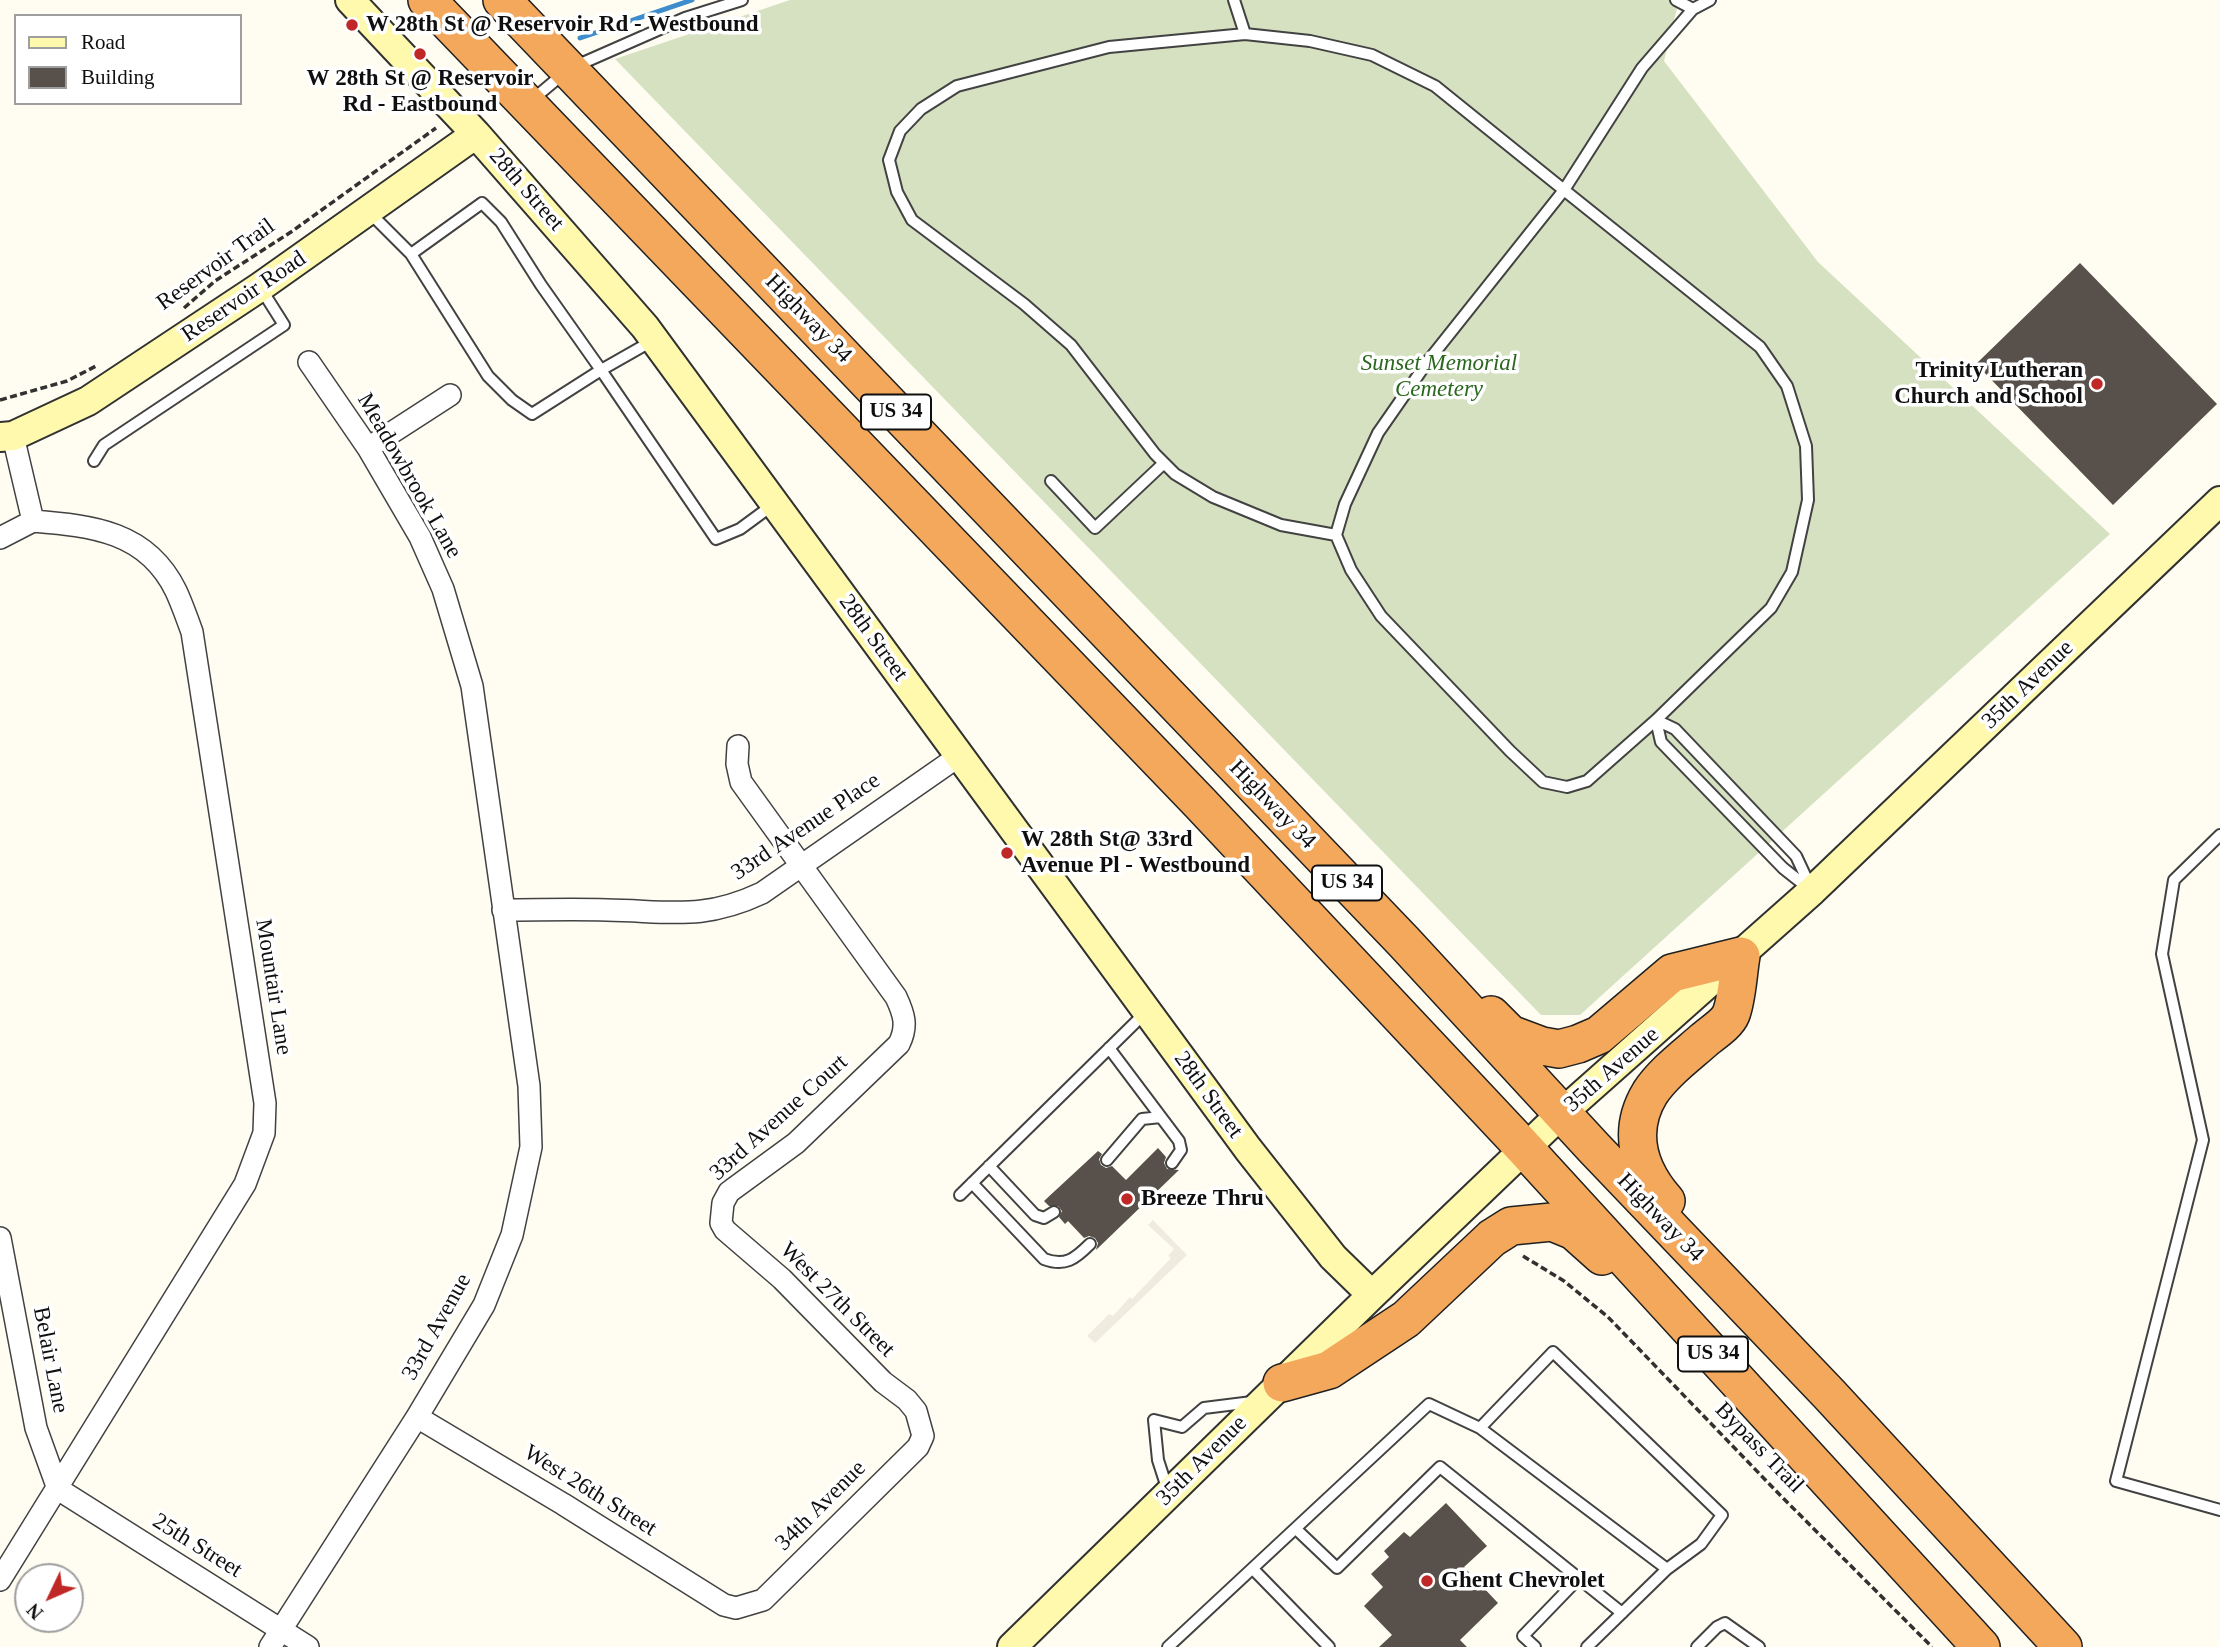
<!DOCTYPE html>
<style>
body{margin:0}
#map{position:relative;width:2220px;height:1647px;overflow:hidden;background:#fffdf1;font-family:"Times New Roman",serif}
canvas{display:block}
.legend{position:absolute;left:14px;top:14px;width:228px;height:91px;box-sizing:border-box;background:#fff;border:2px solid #9f9f9f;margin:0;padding:9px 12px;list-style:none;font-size:21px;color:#0f0f0f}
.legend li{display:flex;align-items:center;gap:14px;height:35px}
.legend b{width:35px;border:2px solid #9f9f9f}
.north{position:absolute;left:14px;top:1563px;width:70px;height:70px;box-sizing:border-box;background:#fff;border:2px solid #9f9f9f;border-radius:50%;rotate:226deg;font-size:19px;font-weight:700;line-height:28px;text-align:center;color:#0f0f0f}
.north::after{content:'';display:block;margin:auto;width:24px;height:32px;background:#bf2827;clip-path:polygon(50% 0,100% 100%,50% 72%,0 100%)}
</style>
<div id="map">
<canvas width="2220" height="1647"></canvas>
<ul class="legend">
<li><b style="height:9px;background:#fef9ad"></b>Road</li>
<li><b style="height:19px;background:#58514b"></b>Building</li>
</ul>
<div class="north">N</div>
</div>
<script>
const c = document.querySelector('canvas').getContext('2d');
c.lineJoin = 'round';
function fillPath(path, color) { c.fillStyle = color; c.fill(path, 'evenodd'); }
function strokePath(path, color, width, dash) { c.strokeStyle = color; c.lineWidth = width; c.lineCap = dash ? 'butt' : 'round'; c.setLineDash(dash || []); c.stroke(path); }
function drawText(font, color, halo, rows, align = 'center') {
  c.font = font + ' "Times New Roman",serif'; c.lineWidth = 7; c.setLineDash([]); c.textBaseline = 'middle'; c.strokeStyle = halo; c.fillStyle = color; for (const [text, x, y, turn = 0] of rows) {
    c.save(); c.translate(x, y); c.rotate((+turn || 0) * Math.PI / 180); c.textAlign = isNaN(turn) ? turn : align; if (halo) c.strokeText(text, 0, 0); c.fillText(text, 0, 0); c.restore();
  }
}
fillPath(new Path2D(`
 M 790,0 L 1679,0 L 1664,61 L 1818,262 L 2110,534 L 1580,1015 L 1541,1015 L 615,59 Z`), '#d5e1c1');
fillPath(new Path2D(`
 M 1153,1220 L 1187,1255 L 1095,1343 L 1087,1336 L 1109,1314 L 1113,1316 L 1130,1297 L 1132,1299 L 1171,1258 L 1168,1256 L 1174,1249 L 1148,1225 Z`), '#efecdf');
strokePath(new Path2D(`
 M 580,38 L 692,0`), '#3d8ccc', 5);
fillPath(new Path2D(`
 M 2080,263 L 2217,404 L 2113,505 L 1976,364 Z
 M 1158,1148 L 1166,1157 L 1164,1163 L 1167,1169 L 1179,1170 L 1096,1250 L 1098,1243 L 1095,1238 L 1089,1236 L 1084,1238 L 1068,1221 L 1065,1224 L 1059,1217 L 1062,1211 L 1058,1206 L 1049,1206 L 1044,1201 L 1098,1151 L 1102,1154 L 1099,1159 L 1101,1165 L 1106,1168 L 1112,1166 L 1126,1180 Z
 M 1446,1503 L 1487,1546 L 1464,1567 L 1498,1603 L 1460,1640 L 1467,1647 L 1379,1647 L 1392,1635 L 1364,1606 L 1383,1587 L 1371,1574 L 1389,1557 L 1384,1551 L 1404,1532 L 1410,1537 Z`), '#58514b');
const lane = new Path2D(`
 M 1234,0 L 1245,34
 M 1693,9 L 1710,0
 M 532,100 L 569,69 L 685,18 L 742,0
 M 370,213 L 411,254 L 482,203 L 501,222 L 541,285 L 601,370 L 652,341
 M 411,254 L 488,376 L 512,400 L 532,414 L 601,370 L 716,539 L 740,529 L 774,504
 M 94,461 L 104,445 L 284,325 L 260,287
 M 1051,481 L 1095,528 L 1164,463
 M 1336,535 L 1281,525 L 1213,497 L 1175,474 L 1155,454 L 1071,345 L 1024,304 L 912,220 L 897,192 L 889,160 L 900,131 L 921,109 L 957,86 L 1109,47 L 1245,34 L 1310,41 L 1372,55 L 1435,86 L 1564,190 L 1760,347 L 1787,386 L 1806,446 L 1808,500 L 1792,572 L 1771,608 L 1656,720 L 1587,781 L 1567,787 L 1543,782 L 1510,751 L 1381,616 L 1351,570 L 1336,535 L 1345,504 L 1378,433 L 1428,361 L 1564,190 L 1642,68 L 1693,9 L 1676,0
 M 1656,720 L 1661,742 L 1783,868 L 1812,891
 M 1656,720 L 1675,729 L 1796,856 L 1811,888
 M 2220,835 L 2174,880 L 2162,954 L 2203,1140 L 2116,1481 L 2220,1510
 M 1109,1048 L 1179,1141 L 1181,1150 L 1172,1163
 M 1107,1160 L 1142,1119 L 1161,1117
 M 989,1166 L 1035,1215 L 1044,1218 L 1054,1212
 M 972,1183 L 1044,1259 C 1065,1267 1075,1259 1090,1244
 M 960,1195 L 1147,1011
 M 1480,1428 L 1553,1352 L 1722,1515 L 1701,1544 L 1667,1569 L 1587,1647
 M 1168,1491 L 1158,1460 L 1154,1420 L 1182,1427 L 1204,1408 L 1252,1402
 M 1296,1529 L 1337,1568 L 1440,1467 L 1622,1613
 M 1253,1569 L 1329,1647
 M 1168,1647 L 1429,1404 L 1480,1428 L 1667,1569
 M 1535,1647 L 1523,1636 L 1579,1578
 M 1697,1647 L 1717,1627 L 1725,1623 L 1759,1647`);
const street = new Path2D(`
 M 368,448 L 450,395
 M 0,538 L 33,521
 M 503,910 C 538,910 573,909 607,910 C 670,911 702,921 762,893 L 959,756
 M 0,1238 L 36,1428 L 58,1489 L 308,1647
 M 417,1417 L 563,1504 L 724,1605 L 736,1608 L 763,1600 L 918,1447 L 923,1436 L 916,1411 L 907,1400 L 883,1382 L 782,1279 L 725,1230 L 721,1223 L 723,1203 L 729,1192 L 796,1143 L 899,1044 C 908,1026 904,1014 896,997 L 741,782 L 737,764 L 738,746
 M 0,1580 L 245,1184 L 264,1133 L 265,1103 L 192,632 C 187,618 182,604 176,591 C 147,531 92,526 33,521 L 13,436
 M 270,1647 L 417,1417 L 484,1305 L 512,1235 L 531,1147 L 529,1086 L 472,686 L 443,589 L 420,537 L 368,448 L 309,362`);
const secondary = new Path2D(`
 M 350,0 L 476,134 L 645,327 L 1248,1149 L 1333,1257 L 1372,1295
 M 0,437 L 13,436 L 88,401 L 260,287 L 476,134
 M 1012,1647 L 1372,1295 L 1562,1113 L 1812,891 L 2220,501`);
const highway = new Path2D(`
 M 427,0 L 1200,803 L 1525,1149 L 1981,1647
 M 502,0 L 1404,942 L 1594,1148 L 1829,1394 L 2063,1647
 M 1491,1015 L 1510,1034 L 1542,1046 L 1559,1049 L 1578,1044 L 1599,1035 L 1672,973 L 1741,956 C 1738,973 1737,999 1731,1014 C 1727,1024 1712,1033 1704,1040 C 1686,1056 1663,1073 1650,1093 C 1627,1131 1638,1169 1666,1201
 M 1282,1383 L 1329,1370 L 1406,1319 L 1492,1238 L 1511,1226 L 1552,1222 L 1574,1231 L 1602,1256`);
strokePath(lane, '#424242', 14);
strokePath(street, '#424242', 24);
strokePath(secondary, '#313131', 32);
strokePath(highway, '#202020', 40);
strokePath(new Path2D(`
 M 184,308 L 215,281 L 291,232 L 436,128
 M 0,400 L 67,381 L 96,366
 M 1523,1256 L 1564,1281 L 1608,1317 L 1780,1495 L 1932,1647`), '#313131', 3.5, [7, 3.5]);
strokePath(lane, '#fff', 10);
strokePath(street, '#fff', 21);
strokePath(secondary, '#fef9ad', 28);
strokePath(highway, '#f3a85b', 37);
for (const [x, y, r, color] of [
 [352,25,7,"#bf2827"],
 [420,54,7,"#bf2827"],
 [2097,384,7,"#bf2827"],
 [1007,853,7,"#bf2827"],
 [1127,1199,7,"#bf2827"],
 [1427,1581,7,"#bf2827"]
]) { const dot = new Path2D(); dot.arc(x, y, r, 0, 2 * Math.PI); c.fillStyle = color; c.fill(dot); strokePath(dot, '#fff', 2.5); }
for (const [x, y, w] of [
 [896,412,70],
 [1347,883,70],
 [1713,1354,70]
]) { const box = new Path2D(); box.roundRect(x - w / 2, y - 17.5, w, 35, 5); c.fillStyle = '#fff'; c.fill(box); strokePath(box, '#0f0f0f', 2); }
drawText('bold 21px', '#0f0f0f', null, [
 ["US 34",896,412],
 ["US 34",1347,883],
 ["US 34",1713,1354]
]);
drawText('bold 23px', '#0f0f0f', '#fff', [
 ["W 28th St @ Reservoir Rd - Westbound",366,25],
 ["W 28th St @ Reservoir",420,79,"center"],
 ["Rd - Eastbound",420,105,"center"],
 ["Trinity Lutheran",2083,371,"right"],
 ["Church and School",2083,397,"right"],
 ["W 28th St@ 33rd",1021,840],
 ["Avenue Pl - Westbound",1021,866],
 ["Breeze Thru",1141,1199],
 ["Ghent Chevrolet",1441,1581]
], 'left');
drawText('23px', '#0f0f0f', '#fff', [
 ["28th Street",526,190,49],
 ["Reservoir Trail",216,265,-36],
 ["Reservoir Road",244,297,-34],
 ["Highway 34",808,319,46],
 ["Meadowbrook Lane",409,476,60],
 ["28th Street",873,638,54],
 ["35th Avenue",2028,685,-44],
 ["Highway 34",1272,805,46],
 ["33rd Avenue Place",806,827,-34],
 ["Mountair Lane",273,987,81],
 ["35th Avenue",1612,1070,-41],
 ["28th Street",1208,1095,54],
 ["33rd Avenue Court",779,1118,-42],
 ["Highway 34",1660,1218,46],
 ["West 27th Street",837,1300,45],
 ["33rd Avenue",437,1327,-61],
 ["Belair Lane",50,1360,79],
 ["Bypass Trail",1759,1448,46],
 ["35th Avenue",1202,1461,-45],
 ["West 26th Street",590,1491,32],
 ["34th Avenue",821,1506,-45],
 ["25th Street",197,1546,32]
]);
drawText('italic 23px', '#2a671f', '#fff', [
 ["Sunset Memorial",1439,364],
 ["Cemetery",1439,390]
]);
</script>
